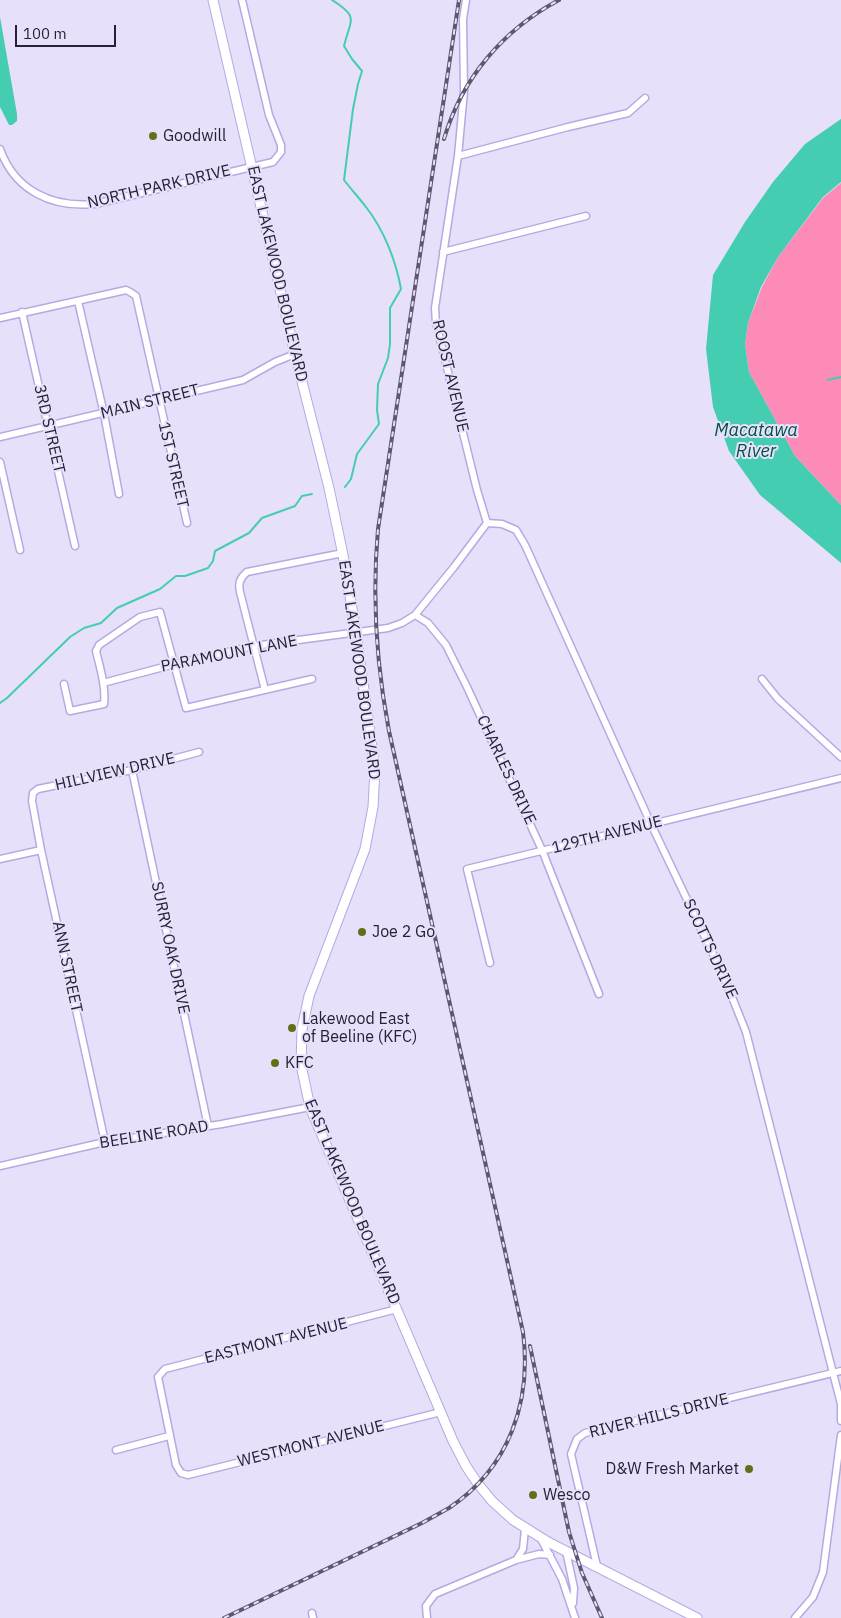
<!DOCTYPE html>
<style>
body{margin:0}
#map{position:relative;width:841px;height:1618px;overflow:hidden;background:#e6e0fa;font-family:"IBM Plex Sans",sans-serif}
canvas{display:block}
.scale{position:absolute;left:15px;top:25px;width:101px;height:22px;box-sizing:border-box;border:2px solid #272037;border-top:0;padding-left:6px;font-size:15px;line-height:18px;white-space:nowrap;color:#272037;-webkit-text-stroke:4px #e6e0fa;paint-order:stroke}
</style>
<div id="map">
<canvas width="841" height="1618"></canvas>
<div class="scale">100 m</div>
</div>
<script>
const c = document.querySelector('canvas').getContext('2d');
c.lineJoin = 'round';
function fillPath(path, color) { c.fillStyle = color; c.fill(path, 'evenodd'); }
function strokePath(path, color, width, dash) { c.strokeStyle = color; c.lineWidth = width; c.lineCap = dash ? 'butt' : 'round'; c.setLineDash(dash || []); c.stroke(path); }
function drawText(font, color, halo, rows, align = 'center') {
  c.font = font + ' "IBM Plex Sans",sans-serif'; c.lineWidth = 4; c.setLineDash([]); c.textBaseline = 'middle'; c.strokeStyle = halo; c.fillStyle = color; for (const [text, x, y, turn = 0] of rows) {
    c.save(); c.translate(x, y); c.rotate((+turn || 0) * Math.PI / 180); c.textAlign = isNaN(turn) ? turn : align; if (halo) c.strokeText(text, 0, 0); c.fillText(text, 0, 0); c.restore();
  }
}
fillPath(new Path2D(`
 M 841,183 L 841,505 L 795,456 L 749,372 L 745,345 L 748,323 L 762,287 L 778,257 L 823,198 Z`), '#fc8bb7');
fillPath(new Path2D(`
 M 0,17 L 17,114 L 17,121 L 12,125 L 9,125 L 0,107 Z
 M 841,119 L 841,182 L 823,197 L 778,257 L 761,287 L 748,323 L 745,345 L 749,372 L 795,456 L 841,505 L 841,563 L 760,495 L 729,451 L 713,407 L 706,349 L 713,275 L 745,222 L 773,182 L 805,144 Z`), '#45cdb1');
strokePath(new Path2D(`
 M 332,0 C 359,17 351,18 344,46 L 352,59 L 362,71 L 358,84 L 353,109 L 344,180 C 351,189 359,198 366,207 C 384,230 396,261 401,289 L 390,308 L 390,344 L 388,358 L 378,384 L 377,410 L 379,424 L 357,454 L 351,479 L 345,487
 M 828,380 L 841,377
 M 0,703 L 7,698 L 70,637 L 84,628 L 101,623 L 117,608 L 160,589 L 176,576 L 185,576 L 208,568 L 213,561 L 215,551 L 249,533 L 262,518 L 295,506 L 302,496 L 312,494`), '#45cdb1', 2);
const minor = new Path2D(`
 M 0,149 C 15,191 52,208 95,204 L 273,162 L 281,152 L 281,145 L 269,115 L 242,0
 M 458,156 L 464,91 L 463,19 L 466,0
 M 443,252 L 586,216
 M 78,301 L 104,414 L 119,494
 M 22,312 L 75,546
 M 0,318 L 126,290 L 130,292 L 136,296 L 187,523
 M 0,437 L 243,380 L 275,362 L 295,354
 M 0,462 L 20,550
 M 487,523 L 502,524 L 516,530 L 525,545 L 651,824 L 724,977 L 746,1032 L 833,1373 L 841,1404 L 841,1421
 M 415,615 L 428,623 L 446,645 L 467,687 L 542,850 L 599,994
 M 762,679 L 778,699 L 841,757
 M 103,683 L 175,664 L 254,646 L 388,628 L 402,623 L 415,615 L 454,567 L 487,523 L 477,490 L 436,323 L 435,308 L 458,156 L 568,127 L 628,113 L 645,98
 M 64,684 L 70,711 L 104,704 C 106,686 100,668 96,651 L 99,645 L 140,617 L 160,612 L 186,708 L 312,679
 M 265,690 L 240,592 C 238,583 240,578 247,572 L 343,553
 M 132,770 L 208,1126
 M 0,859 L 41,850
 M 490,963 L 467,869 L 841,778
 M 105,1142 L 41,850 L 32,801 L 33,793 L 38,789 L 132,770 L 199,752
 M 0,1166 L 105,1142 L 222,1124 L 310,1107
 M 397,1309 L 165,1369 L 158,1377 L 176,1465 L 181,1473 L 188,1475 L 441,1412
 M 116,1450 L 169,1436
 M 541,1539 L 562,1579 L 575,1618
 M 566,1551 L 574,1588 L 573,1603
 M 516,1560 L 523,1549 L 525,1529
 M 597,1566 L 571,1454 L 577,1439 L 585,1433 L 841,1371
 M 312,1613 L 313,1618
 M 427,1618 L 426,1606 L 435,1594 L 516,1560 L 539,1554 L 550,1555
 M 795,1618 L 813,1597 L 823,1572 L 841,1435`);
const major = new Path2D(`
 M 213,0 L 295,354 L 329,488 L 343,555 L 356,632 L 375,769 L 373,807 L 365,849 L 309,996 L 302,1029 L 301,1065 L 310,1107 L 453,1441 L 466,1466 L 478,1484 L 492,1501 L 513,1520 L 548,1542 L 697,1618`);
strokePath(minor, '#b7a8e3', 9);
strokePath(major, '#b7a8e3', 11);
strokePath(minor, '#fff', 6);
strokePath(major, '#fff', 9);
const rail = new Path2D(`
 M 444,139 C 462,78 503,30 559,0
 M 530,1346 L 569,1532 L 582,1573 L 602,1618
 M 224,1618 L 422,1523 C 431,1518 440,1513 449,1508 C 509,1468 532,1402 523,1332 L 389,731 C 376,663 372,597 378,529 L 459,0`);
strokePath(rail, '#5e576f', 4);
strokePath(rail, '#e6e0fa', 2, [5.5]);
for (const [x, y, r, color] of [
 [153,136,5,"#646e17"],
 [362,932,5,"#646e17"],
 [292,1028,5,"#646e17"],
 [275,1063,5,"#646e17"],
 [749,1469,5,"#646e17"],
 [533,1495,5,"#646e17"]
]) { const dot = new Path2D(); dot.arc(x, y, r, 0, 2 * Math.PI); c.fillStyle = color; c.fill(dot); strokePath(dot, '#e6e0fa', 2); }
drawText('16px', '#272037', '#e6e0fa', [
 ["Goodwill",163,136],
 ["Joe 2 Go",372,932],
 ["Lakewood East",302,1019],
 ["of Beeline (KFC)",302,1037],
 ["KFC",285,1063],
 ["D&W Fresh Market",739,1469,"right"],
 ["Wesco",543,1495]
], 'left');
drawText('16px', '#272037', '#e6e0fa', [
 ["NORTH PARK DRIVE",159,187,-13],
 ["EAST LAKEWOOD BOULEVARD",277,274,77],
 ["ROOST AVENUE",450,376,77],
 ["MAIN STREET",150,402,-14],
 ["3RD STREET",49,429,77],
 ["1ST STREET",173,465,77],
 ["PARAMOUNT LANE",229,654,-11],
 ["EAST LAKEWOOD BOULEVARD",359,670,82],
 ["CHARLES DRIVE",506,770,65],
 ["HILLVIEW DRIVE",115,772,-13],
 ["129TH AVENUE",607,835,-14],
 ["SURRY OAK DRIVE",170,948,78],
 ["SCOTTS DRIVE",710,949,65],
 ["ANN STREET",67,967,78],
 ["BEELINE ROAD",154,1135,-9],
 ["EAST LAKEWOOD BOULEVARD",352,1202,67],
 ["EASTMONT AVENUE",276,1341,-14],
 ["RIVER HILLS DRIVE",659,1416,-14],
 ["WESTMONT AVENUE",311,1444,-14]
]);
drawText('italic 18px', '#005144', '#e6e0fa', [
 ["Macatawa",756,431],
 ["River",756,452]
]);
</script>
